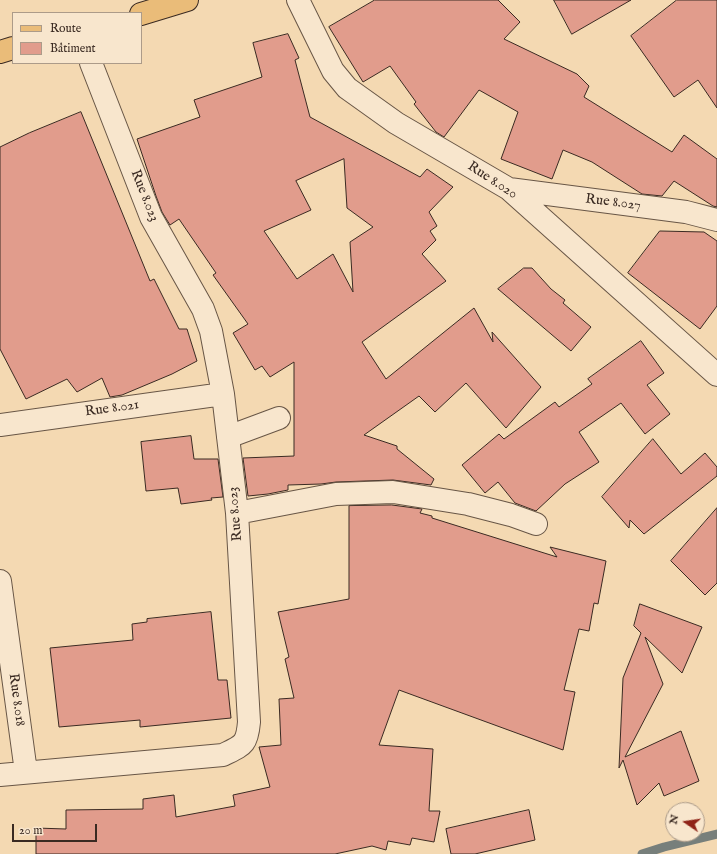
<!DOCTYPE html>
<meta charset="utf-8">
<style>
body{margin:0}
#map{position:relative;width:717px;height:854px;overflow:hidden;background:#f4d9b2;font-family:"IM FELL English",serif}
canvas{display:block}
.legend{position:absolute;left:12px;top:12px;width:130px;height:52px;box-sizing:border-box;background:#f8e6cd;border:1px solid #ac9b89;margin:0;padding:5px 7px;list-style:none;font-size:12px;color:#3a2a22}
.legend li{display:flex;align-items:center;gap:8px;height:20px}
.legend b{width:20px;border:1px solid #ac9b89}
.north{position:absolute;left:665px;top:802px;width:40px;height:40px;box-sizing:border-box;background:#f8e6cd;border:1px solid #ac9b89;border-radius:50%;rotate:283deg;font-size:11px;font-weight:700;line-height:16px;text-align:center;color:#3a2a22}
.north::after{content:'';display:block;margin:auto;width:14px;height:18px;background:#8f2418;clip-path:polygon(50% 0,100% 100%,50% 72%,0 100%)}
.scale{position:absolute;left:12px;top:824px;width:85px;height:18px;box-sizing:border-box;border:2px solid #3a2a22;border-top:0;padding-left:5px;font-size:12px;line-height:14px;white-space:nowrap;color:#3a2a22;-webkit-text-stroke:3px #f8e6cd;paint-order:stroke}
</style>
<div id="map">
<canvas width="717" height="854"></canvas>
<ul class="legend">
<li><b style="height:5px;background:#eabc79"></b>Route</li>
<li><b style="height:11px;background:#e19c8c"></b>Bâtiment</li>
</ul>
<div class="north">N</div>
<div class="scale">20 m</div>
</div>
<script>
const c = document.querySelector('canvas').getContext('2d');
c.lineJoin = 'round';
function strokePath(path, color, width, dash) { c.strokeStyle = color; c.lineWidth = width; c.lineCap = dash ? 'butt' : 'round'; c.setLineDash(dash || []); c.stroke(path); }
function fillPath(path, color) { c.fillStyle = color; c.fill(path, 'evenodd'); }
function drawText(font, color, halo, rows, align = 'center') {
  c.font = font + ' "IM FELL English",serif'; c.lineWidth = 3; c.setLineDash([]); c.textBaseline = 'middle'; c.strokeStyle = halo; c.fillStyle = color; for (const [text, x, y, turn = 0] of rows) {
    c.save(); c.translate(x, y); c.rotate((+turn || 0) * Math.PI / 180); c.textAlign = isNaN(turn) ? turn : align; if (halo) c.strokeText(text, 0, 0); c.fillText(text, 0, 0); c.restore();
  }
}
strokePath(new Path2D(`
 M 642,854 L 664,847 L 717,834`), '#777f7b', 9);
const building = new Path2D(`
 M 375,0 L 498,0 L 520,22 L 504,39 L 577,74 L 589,86 L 584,97 L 672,152 L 684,135 L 717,159 L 717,207 L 713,206 L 674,181 L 662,196 L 642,194 L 592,162 L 563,150 L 552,179 L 501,159 L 518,112 L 479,90 L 444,137 L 436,132 L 414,104 L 416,102 L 390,66 L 363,82 L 329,27 Z
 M 554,0 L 631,0 L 572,34 Z
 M 677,0 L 717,0 L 717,108 L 698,80 L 674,97 L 631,36 Z
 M 288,34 L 299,58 L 295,60 L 310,117 L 420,177 L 427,169 L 453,187 L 429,212 L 437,226 L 430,231 L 436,240 L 422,254 L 446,281 L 362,342 L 386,379 L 474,308 L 493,342 L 492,332 L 541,387 L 506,428 L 466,383 L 435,412 L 419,396 L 364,435 L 397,446 L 397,449 L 434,479 L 431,485 L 393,480 L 336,482 L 321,484 L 288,485 L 288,490 L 268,494 L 248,496 L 243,458 L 294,456 L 294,362 L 270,377 L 262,366 L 255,370 L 233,333 L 248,324 L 213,275 L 216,273 L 179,219 L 170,225 L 162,212 L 156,196 L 137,139 L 200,117 L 194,100 L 262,77 L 253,43 ZM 344,159 L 347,208 L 373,227 L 350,242 L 353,292 L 333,254 L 297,279 L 264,231 L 311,210 L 296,181 Z
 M 81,112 L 150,281 L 154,279 L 179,329 L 187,329 L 197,361 L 172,374 L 122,395 L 110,397 L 102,378 L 77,392 L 67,379 L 26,399 L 0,349 L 0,147 L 29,133 Z
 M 660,231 L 704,232 L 717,241 L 717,306 L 700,329 L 628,273 Z
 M 524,268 L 532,268 L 551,289 L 565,300 L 563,303 L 591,327 L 571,351 L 498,289 Z
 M 641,341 L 664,373 L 647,385 L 670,414 L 645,434 L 621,403 L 579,432 L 599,462 L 565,484 L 536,511 L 515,503 L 498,482 L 485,493 L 462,465 L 499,434 L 504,439 L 555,402 L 559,407 L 592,384 L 588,379 Z
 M 191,436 L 194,459 L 218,459 L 223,497 L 211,498 L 212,500 L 181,504 L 178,488 L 146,491 L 141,442 Z
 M 653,439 L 681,474 L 705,453 L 717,467 L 717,476 L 644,534 L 630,520 L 629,528 L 602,497 Z
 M 392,505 L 422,509 L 420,513 L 432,516 L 432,518 L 557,557 L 550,547 L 606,561 L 598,604 L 594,603 L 589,631 L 579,629 L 564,690 L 575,692 L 563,750 L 399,690 L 379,745 L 433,749 L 429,811 L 440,811 L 434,842 L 412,838 L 410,845 L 388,841 L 386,850 L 372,846 L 335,854 L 36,854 L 36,828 L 66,829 L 66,810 L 143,809 L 143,799 L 174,795 L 176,817 L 235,806 L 233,795 L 270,787 L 259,747 L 281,745 L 279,699 L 294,698 L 285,659 L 289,657 L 278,612 L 349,599 L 349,506 Z
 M 717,508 L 717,583 L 705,595 L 671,561 Z
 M 640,604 L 702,627 L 682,673 L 645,637 L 663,684 L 625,757 L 681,731 L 699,781 L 664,796 L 659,783 L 637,805 L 623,760 L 619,768 L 623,678 L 641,633 L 634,626 Z
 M 211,612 L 218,680 L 227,680 L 231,718 L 140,727 L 140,720 L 59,727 L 50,648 L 133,640 L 132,624 L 147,622 L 147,619 Z
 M 529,810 L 535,840 L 475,854 L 451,854 L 446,829 Z`);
fillPath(building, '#e19c8c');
strokePath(building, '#3a2a22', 1);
const minor = new Path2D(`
 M 298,0 L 333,71 L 347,88 L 396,123 L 509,189 L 717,375
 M 509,189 L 686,212 L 717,220
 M 0,425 L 223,394
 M 228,437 L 279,418
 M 237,513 L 336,494 L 393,492 L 468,504 L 511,515 L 536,524
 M 0,581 L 26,772
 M 0,775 L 223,755 C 243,745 247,745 249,722 L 237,513 L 223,394 L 211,331 L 203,309 L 151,217 L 91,63`);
const major = new Path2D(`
 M 141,14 L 187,0
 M 0,52 L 13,48`);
strokePath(minor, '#685646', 24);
strokePath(major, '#3a2a22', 24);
strokePath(minor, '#f8e6cd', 22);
strokePath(major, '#eabc79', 22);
drawText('14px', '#3a2a22', '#f8e6cd', [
 ["Rue 8.020",492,181,33],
 ["Rue 8.023",144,196,68],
 ["Rue 8.027",613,203,7],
 ["Rue 8.021",112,409,-8],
 ["Rue 8.023",236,514,-95],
 ["Rue 8.018",16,700,82]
]);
</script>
